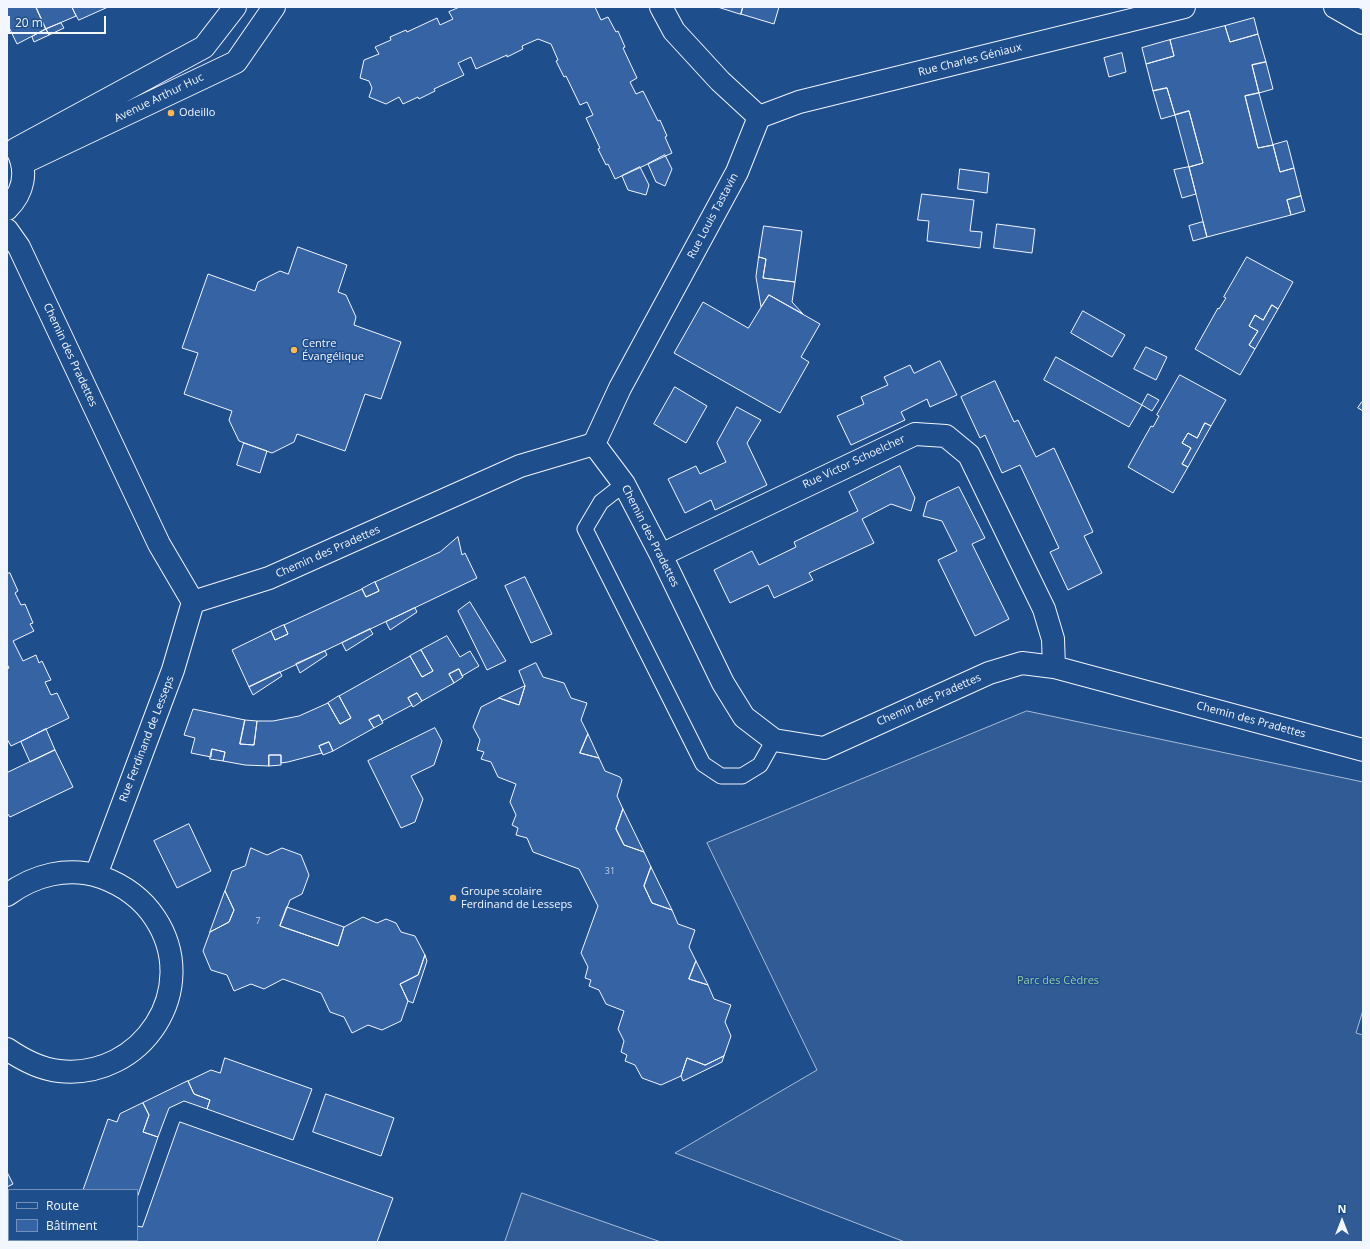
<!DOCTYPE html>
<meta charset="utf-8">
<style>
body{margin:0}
#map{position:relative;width:1370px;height:1249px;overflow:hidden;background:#1f4e8c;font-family:"Open Sans",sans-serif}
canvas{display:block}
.frame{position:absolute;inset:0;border:8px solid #f2f6ff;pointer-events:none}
.legend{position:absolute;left:8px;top:1189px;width:130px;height:52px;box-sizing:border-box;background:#1f4e8c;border:1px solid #7391ba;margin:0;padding:5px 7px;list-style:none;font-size:12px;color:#f2f6ff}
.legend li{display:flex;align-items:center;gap:8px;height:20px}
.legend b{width:20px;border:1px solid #7391ba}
.north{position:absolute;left:1322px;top:1201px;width:40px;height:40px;-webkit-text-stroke:3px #1f4e8c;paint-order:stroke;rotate:0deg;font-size:11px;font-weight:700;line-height:16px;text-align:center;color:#f2f6ff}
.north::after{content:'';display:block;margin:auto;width:14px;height:18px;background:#f2f6ff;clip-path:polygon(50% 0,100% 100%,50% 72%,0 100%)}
.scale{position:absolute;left:8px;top:16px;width:98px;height:18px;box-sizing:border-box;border:2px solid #f2f6ff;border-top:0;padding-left:5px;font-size:12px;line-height:14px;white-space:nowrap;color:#f2f6ff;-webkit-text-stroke:3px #1f4e8c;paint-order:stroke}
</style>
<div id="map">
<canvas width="1370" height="1249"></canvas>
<div class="frame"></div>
<ul class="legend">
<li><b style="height:5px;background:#1f4e8c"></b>Route</li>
<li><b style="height:11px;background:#3563a3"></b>Bâtiment</li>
</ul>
<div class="north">N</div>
<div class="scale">20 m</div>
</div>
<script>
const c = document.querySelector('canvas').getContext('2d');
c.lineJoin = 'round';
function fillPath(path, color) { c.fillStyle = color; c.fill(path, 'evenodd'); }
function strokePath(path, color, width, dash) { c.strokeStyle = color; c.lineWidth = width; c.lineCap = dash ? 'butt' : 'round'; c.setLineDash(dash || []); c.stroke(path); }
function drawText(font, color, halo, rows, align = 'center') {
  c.font = font + ' "Open Sans",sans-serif'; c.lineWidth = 3; c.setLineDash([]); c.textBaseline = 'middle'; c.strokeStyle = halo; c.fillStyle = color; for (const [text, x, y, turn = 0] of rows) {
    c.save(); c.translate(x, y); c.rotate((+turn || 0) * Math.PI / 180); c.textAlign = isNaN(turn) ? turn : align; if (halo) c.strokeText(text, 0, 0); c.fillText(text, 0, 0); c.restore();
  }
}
const built = new Path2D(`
 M 1027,711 L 1363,782 L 1363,1010 L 1356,1033 L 1363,1035 L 1363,1242 L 905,1242 L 675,1153 L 817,1070 L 707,843 Z
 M 522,1193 L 661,1242 L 505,1242 Z`);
fillPath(built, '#305b95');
strokePath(built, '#a8bbd7', 1);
const building = new Path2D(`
 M 7,7 L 36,7 L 46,29 L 17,44 L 7,23 Z
 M 36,7 L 72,7 L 76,16 L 46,29 Z
 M 72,7 L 108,7 L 79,20 Z
 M 460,7 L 595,7 L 601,20 L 608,17 L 616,32 L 618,31 L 625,47 L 623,48 L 637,78 L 630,82 L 636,94 L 643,91 L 658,121 L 660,120 L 667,136 L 665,137 L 672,153 L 615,179 L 608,164 L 606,165 L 598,149 L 600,148 L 586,118 L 593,115 L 587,102 L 580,105 L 566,76 L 564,77 L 556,61 L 558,60 L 551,44 L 538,39 L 522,46 L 523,49 L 507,57 L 507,55 L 476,69 L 471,57 L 458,63 L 464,75 L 434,89 L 435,91 L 419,99 L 418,97 L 403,104 L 399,97 L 386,104 L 369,97 L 372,88 L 369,81 L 360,78 L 364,60 L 379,54 L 375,47 L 391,40 L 390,37 L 406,30 L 407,32 L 437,18 L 440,25 L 453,19 L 449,12 Z
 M 718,7 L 743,7 L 741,14 Z
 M 743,7 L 779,7 L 774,24 L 741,14 Z
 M 1254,18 L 1258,34 L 1230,42 L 1225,26 Z
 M 61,23 L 64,28 L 49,35 L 46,29 Z
 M 1225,26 L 1230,42 L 1258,34 L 1266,62 L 1252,65 L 1259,93 L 1245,96 L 1258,148 L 1273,145 L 1280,172 L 1294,168 L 1301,196 L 1287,200 L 1291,215 L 1207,237 L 1189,167 L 1203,163 L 1189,111 L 1175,115 L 1167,88 L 1153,91 L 1146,64 L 1174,56 L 1170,40 Z
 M 46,29 L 49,35 L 34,42 L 32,37 Z
 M 1170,40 L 1174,56 L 1146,64 L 1142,48 Z
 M 1122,53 L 1126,72 L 1109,77 L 1104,58 Z
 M 1266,62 L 1273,89 L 1259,93 L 1252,65 Z
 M 1167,88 L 1175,115 L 1161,119 L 1153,91 Z
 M 1259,93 L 1273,145 L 1258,148 L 1245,96 Z
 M 1189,111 L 1203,163 L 1189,167 L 1175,115 Z
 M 1287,141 L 1294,168 L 1280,172 L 1273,145 Z
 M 665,155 L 672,169 L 665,186 L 656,182 L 648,164 Z
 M 640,167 L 649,185 L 646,195 L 628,190 L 622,176 Z
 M 1189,167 L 1196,194 L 1182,198 L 1174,170 Z
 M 960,169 L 989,173 L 987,193 L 958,189 Z
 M 922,194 L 974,200 L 970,231 L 982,232 L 980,248 L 927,241 L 929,221 L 918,220 Z
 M 1301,196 L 1305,211 L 1291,215 L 1287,200 Z
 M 1203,222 L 1207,237 L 1193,241 L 1189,226 Z
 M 997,224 L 1035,229 L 1032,253 L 994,248 Z
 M 764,226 L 802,231 L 795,282 L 763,278 L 766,259 L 759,257 Z
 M 298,247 L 347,265 L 338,292 L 346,295 L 356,317 L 354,325 L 401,342 L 381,399 L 365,394 L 345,451 L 297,434 L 294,442 L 272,453 L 239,441 L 229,420 L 232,411 L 184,394 L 198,353 L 182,348 L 208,274 L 255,291 L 258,282 L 280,271 L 288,274 Z
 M 759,257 L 766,259 L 763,278 L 795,282 L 792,302 L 803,314 L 769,295 L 761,307 L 756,277 Z
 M 1247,257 L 1293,282 L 1278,309 L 1272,305 L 1263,320 L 1255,315 L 1249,326 L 1258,331 L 1249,345 L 1255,349 L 1240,375 L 1195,349 L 1218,308 L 1219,309 L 1226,298 L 1224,297 Z
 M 769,295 L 820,324 L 801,357 L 809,362 L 780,413 L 674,353 L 703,302 L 748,328 Z
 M 1272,305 L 1278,309 L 1255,349 L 1249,345 L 1258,331 L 1249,326 L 1255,315 L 1263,320 Z
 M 1083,311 L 1125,335 L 1112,357 L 1071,333 Z
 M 1146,347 L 1167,357 L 1156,380 L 1134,369 Z
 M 1056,357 L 1142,405 L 1129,427 L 1044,380 Z
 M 940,361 L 957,395 L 930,407 L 927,399 L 901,412 L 905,420 L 851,445 L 837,416 L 864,404 L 861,397 L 888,385 L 884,377 L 910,365 L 914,373 Z
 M 1180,375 L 1226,400 L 1211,426 L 1205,423 L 1197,438 L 1188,433 L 1182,443 L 1191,448 L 1182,464 L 1188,467 L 1173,493 L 1128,467 L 1151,426 L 1153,427 L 1159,416 L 1157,415 Z
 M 995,381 L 1014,422 L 1018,420 L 1036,457 L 1054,448 L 1093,532 L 1084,536 L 1102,573 L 1068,590 L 1050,552 L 1059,548 L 1020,465 L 1002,473 L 985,435 L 980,438 L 961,397 Z
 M 675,387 L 707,406 L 686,443 L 654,424 Z
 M 1148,394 L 1159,400 L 1152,411 L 1142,405 Z
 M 1362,402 L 1363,402 L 1363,411 L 1358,408 Z
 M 737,407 L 761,420 L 747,443 L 767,485 L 715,510 L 711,500 L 685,513 L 668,479 L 696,466 L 700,474 L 726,462 L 717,443 Z
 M 1205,423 L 1211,426 L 1188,467 L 1182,464 L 1191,448 L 1182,443 L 1188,433 L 1197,438 Z
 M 244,443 L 267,451 L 260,473 L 237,465 Z
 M 900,466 L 915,498 L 911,511 L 891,504 L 862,519 L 874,543 L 809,573 L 813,580 L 774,598 L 768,585 L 730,603 L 714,570 L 752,551 L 759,565 L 796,547 L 794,542 L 858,511 L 849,492 Z
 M 959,487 L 985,538 L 972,544 L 1009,619 L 975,636 L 938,560 L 957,551 L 942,521 L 923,516 L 927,502 Z
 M 458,537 L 462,555 L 465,553 L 477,578 L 249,687 L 232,650 L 271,631 L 275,640 L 288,634 L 284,625 L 362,589 L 366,597 L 379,591 L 375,582 L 440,552 Z
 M 10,573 L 18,591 L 15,593 L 21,605 L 25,604 L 33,623 L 30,624 L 34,631 L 13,641 L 23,661 L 36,655 L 39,663 L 42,661 L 51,680 L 45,682 L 51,695 L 57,693 L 69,718 L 11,746 L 7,739 L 7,669 L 9,668 L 7,664 L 7,574 Z
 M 525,577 L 552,634 L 531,643 L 505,586 Z
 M 375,582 L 379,591 L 366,597 L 362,589 Z
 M 470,602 L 506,661 L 487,670 L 458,611 Z
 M 415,608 L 417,612 L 390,630 L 386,622 Z
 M 284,625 L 288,634 L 275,640 L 271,631 Z
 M 370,629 L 373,634 L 346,651 L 342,643 Z
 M 447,636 L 460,657 L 470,651 L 479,666 L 462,676 L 459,669 L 449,674 L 454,683 L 422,701 L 417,693 L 408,698 L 412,705 L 382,721 L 379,715 L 369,720 L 374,728 L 333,751 L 329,742 L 319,746 L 322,753 L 288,762 L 281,763 L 281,755 L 269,755 L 269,766 L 245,765 L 223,761 L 225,752 L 212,749 L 211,757 L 191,753 L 195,738 L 184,735 L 193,709 L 245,720 L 240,744 L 254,745 L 257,721 L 273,721 L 299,716 L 328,703 L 340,724 L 351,718 L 339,696 L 410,656 L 422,677 L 433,671 L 421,650 Z
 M 421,650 L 433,671 L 422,677 L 410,656 Z
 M 325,651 L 327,655 L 300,673 L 296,664 Z
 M 536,663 L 543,677 L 564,683 L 571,698 L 587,703 L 581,720 L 588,734 L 580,753 L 599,758 L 605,771 L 620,777 L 622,780 L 617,796 L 623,809 L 616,829 L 624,845 L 644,852 L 651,867 L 644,886 L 652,903 L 672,910 L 678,924 L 695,930 L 689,947 L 696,961 L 689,979 L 708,985 L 714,999 L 731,1005 L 725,1022 L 731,1036 L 724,1056 L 705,1065 L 687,1058 L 681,1076 L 661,1085 L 642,1078 L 635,1065 L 625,1061 L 627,1055 L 621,1052 L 624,1041 L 618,1029 L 624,1011 L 606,1004 L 599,990 L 589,986 L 591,980 L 585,978 L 588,967 L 581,953 L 598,906 L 579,869 L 533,852 L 527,838 L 516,835 L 518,828 L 512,825 L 516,815 L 510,802 L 516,784 L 498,777 L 491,762 L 481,759 L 484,752 L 477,750 L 480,740 L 473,727 L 481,707 L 499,698 L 519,705 L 525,686 L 519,671 Z
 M 459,669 L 463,677 L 454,683 L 449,674 Z
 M 280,672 L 282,676 L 253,695 L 249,687 Z
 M 525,686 L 519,705 L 499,698 Z
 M 417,693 L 422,701 L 413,707 L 408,698 Z
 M 339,696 L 351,718 L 340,724 L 328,703 Z
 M 379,715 L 383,723 L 374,728 L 369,720 Z
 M 245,720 L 257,721 L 254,745 L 240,744 Z
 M 435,728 L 442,741 L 434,765 L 411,776 L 423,799 L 415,822 L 401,828 L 368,761 Z
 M 46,729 L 55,750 L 30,762 L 21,742 Z
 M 588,734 L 599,758 L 580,753 Z
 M 329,742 L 333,751 L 323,755 L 319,746 Z
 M 212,749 L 225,752 L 223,761 L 210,759 Z
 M 55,750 L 73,787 L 10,817 L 7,813 L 7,773 Z
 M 269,755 L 281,755 L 281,765 L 269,766 Z
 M 623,809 L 644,852 L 624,845 L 616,829 Z
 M 189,824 L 211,871 L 177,888 L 154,841 Z
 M 251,848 L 267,855 L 282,848 L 301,855 L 309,875 L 302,894 L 290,900 L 280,926 L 338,946 L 344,927 L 363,917 L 377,923 L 386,919 L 396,923 L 401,932 L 415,936 L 425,955 L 418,975 L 400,984 L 408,1001 L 401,1021 L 382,1030 L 368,1025 L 352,1033 L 344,1017 L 330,1012 L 321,993 L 283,979 L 264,989 L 251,984 L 234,991 L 227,975 L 211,970 L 203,951 L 210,932 L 229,922 L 234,910 L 225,891 L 232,871 L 245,866 Z
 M 651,867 L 672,910 L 652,903 L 644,886 Z
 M 225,891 L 234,910 L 229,922 L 210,932 Z
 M 287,907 L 344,927 L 338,946 L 280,926 Z
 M 425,955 L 427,961 L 413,1003 L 408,1001 L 400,984 L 418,975 Z
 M 696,961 L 708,985 L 689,979 Z
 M 724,1056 L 722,1062 L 683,1081 L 681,1076 L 687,1058 L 705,1065 Z
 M 225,1058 L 312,1089 L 293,1140 L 207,1109 L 210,1100 L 194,1094 L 188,1081 L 211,1070 L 220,1073 Z
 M 188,1081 L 194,1094 L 210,1100 L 207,1109 L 184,1101 L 169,1108 L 158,1137 L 143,1132 L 149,1115 L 143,1103 Z
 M 326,1094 L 394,1118 L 381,1156 L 313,1132 Z
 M 143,1103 L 149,1115 L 143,1132 L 158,1137 L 137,1198 L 137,1190 L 83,1190 L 108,1119 L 117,1122 L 120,1114 Z
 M 180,1122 L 393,1198 L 377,1242 L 104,1242 L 98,1240 L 137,1240 L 137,1226 L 142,1227 Z
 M 7,1172 L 13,1184 L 7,1187 Z`);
fillPath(building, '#3563a3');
strokePath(building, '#f2f6ff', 1);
const service = new Path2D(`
 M 624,484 L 601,502 L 585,529 L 703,764 L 721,776 L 742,776 L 760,765 L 774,740`);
const minor = new Path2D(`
 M 1335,7 L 1363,23
 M 759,117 L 799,102 L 1184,7
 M 7,230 L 19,247 L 159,544 L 193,602 L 269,578 L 520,466 L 594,444 L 624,484 L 661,555 L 723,683 L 744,717 L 774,740 L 824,748 L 989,673 L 1022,663 L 1054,667 L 1363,750
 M 594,444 L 620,388 L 737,172 L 759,117 L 720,81 L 674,31 L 661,7
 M 661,555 L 915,434 L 946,436 L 969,455 L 1044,609 L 1053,639 L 1054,667
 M 96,875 L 173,670 L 193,602
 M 7,895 C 34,875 68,866 101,877 C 123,885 142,898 155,918 C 202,989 142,1080 59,1071 C 40,1069 23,1060 7,1049`);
const tertiary = new Path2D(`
 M 16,149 L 204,47 L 235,7
 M 23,163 L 236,62 L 274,7
 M 7,209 C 24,192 28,171 17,150`);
strokePath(service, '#f2f6ff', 17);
strokePath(minor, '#f2f6ff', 24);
strokePath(tertiary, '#f2f6ff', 24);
strokePath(service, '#1f4e8c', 15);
strokePath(minor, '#1f4e8c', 22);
strokePath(tertiary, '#1f4e8c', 22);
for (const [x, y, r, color] of [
 [171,113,4,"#ffb74d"],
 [294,350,4,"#ffb74d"],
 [453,898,4,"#ffb74d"]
]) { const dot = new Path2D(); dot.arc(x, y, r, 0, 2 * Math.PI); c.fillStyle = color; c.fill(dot); strokePath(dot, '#1f4e8c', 1.5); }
drawText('9px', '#c3d1e8', null, [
 ["31",610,871],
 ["7",258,921]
]);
drawText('11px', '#f2f6ff', '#1f4e8c', [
 ["Rue Charles Géniaux",970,60,-14],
 ["Avenue Arthur Huc",159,98,-26],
 ["Rue Louis Tastavin",713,216,-62],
 ["Chemin des Pradettes",70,355,65],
 ["Rue Victor Schoelcher",854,462,-25],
 ["Chemin des Pradettes",650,536,63],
 ["Chemin des Pradettes",328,552,-24],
 ["Chemin des Pradettes",929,700,-24],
 ["Chemin des Pradettes",1251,720,15],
 ["Rue Ferdinand de Lesseps",147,739,-69]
]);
drawText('11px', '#f2f6ff', '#1f4e8c', [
 ["Odeillo",179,113],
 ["Centre",302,344],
 ["Évangélique",302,357],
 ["Groupe scolaire",461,892],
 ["Ferdinand de Lesseps",461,905]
], 'left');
drawText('11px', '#97c8a6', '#1f4e8c', [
 ["Parc des Cèdres",1058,981]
]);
</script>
